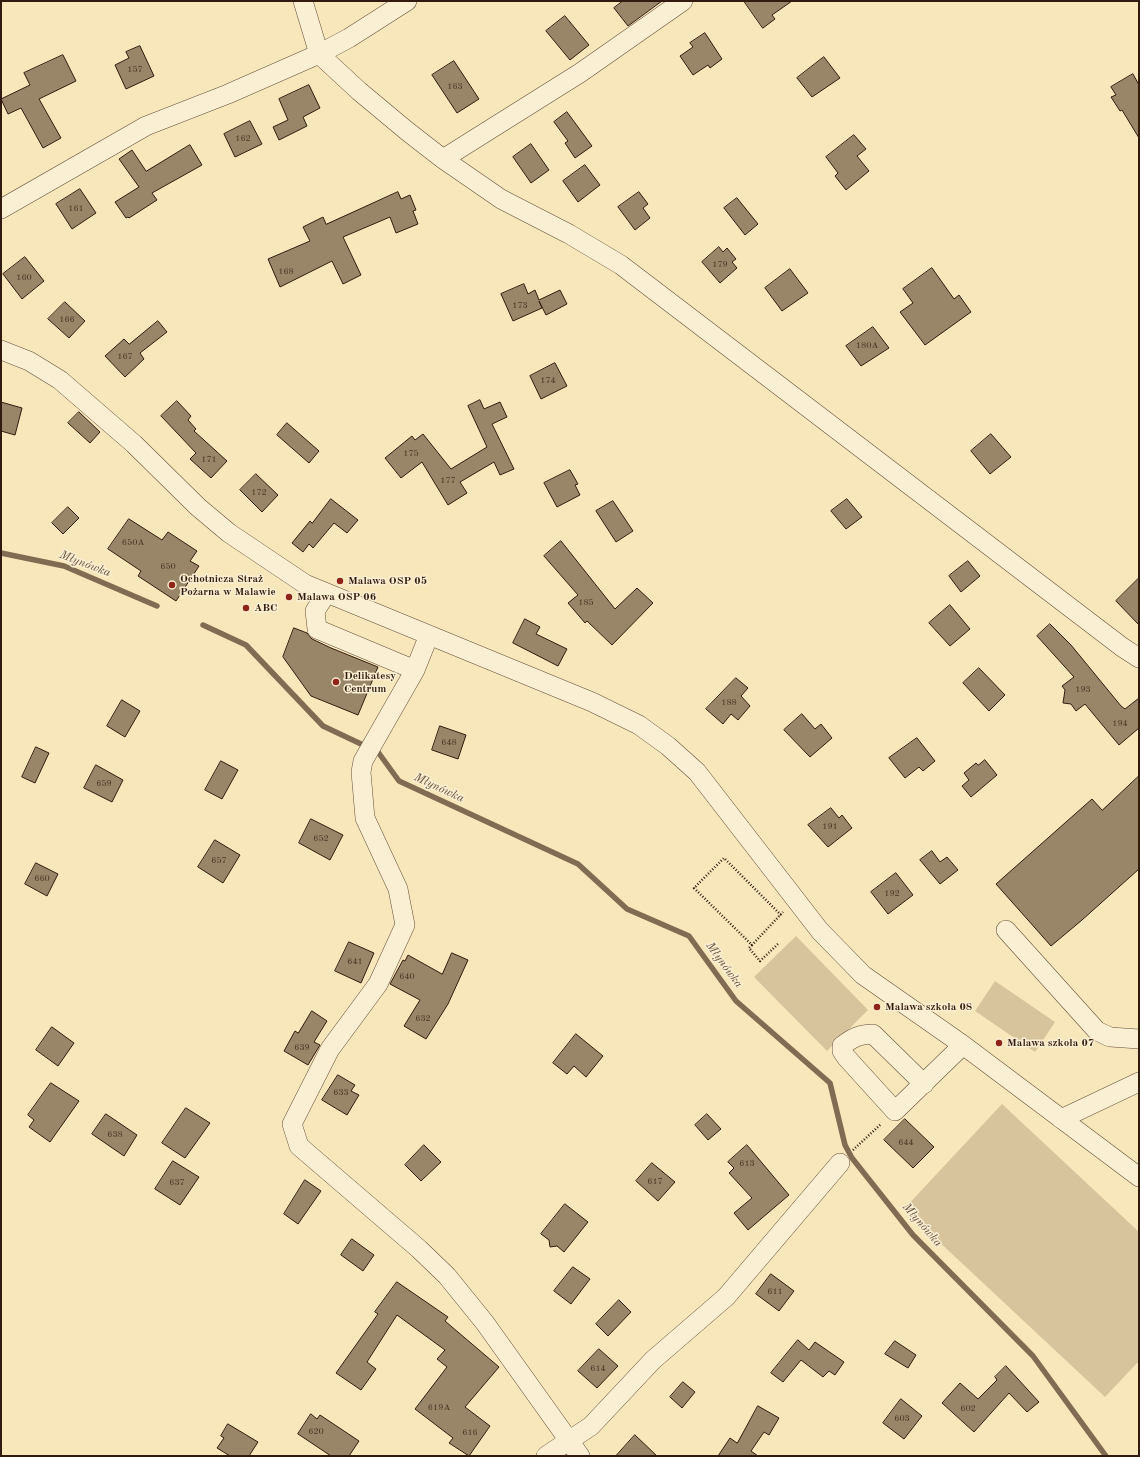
<!DOCTYPE html>
<meta charset="utf-8">
<style>
body{margin:0}
#map{position:relative;width:1140px;height:1457px;overflow:hidden;background:#f8e7ba;font-family:"Old Standard TT",serif}
canvas{display:block}
.frame{position:absolute;inset:0;border:2px solid #331a0f;pointer-events:none}
</style>
<div id="map">
<canvas width="1140" height="1457"></canvas>
<div class="frame"></div>
</div>
<script>
const c = document.querySelector('canvas').getContext('2d');
c.lineJoin = 'round';
function fillPath(path, color) { c.fillStyle = color; c.fill(path, 'evenodd'); }
function strokePath(path, color, width, dash) { c.strokeStyle = color; c.lineWidth = width; c.lineCap = dash ? 'butt' : 'round'; c.setLineDash(dash || []); c.stroke(path); }
function drawText(font, color, halo, rows, align = 'center') {
  c.font = font + ' "Old Standard TT",serif'; c.lineWidth = 3; c.setLineDash([]); c.textBaseline = 'middle'; c.strokeStyle = halo; c.fillStyle = color; for (const [text, x, y, turn = 0] of rows) {
    c.save(); c.translate(x, y); c.rotate((+turn || 0) * Math.PI / 180); c.textAlign = isNaN(turn) ? turn : align; if (halo) c.strokeText(text, 0, 0); c.fillText(text, 0, 0); c.restore();
  }
}
fillPath(new Path2D(`
 M 796,936 L 868,1010 L 827,1051 L 754,977 Z
 M 995,981 L 1055,1022 L 1035,1052 L 975,1011 Z
 M 1002,1104 L 1139,1232 L 1139,1361 L 1105,1397 L 904,1209 Z`), '#d7c49d');
strokePath(new Path2D(`
 M 1,553 L 64,566 L 157,606
 M 203,625 L 246,645 L 323,726 L 378,752 L 399,781 L 578,864 L 627,909 L 689,936 L 736,1001 L 830,1083 L 845,1145 L 852,1158 L 913,1235 L 1033,1356 L 1106,1456`), '#816b53', 5.5);
const building = new Path2D(`
 M 623,1 L 662,1 L 628,26 L 614,8 Z
 M 744,1 L 792,1 L 772,15 L 775,19 L 763,28 Z
 M 565,16 L 589,45 L 570,60 L 546,31 Z
 M 705,33 L 722,59 L 710,68 L 708,65 L 693,75 L 680,56 L 693,47 L 690,43 Z
 M 140,46 L 154,76 L 126,89 L 115,65 L 129,58 L 126,52 Z
 M 63,55 L 76,81 L 39,99 L 61,138 L 43,148 L 21,108 L 8,114 L 1,99 L 30,85 L 24,73 Z
 M 824,57 L 840,78 L 812,97 L 797,78 Z
 M 454,61 L 479,99 L 457,113 L 432,75 Z
 M 1133,74 L 1139,85 L 1139,138 L 1122,110 L 1120,111 L 1111,97 L 1116,95 L 1111,87 Z
 M 309,85 L 320,108 L 303,117 L 307,126 L 279,140 L 273,127 L 288,120 L 279,99 Z
 M 567,112 L 592,146 L 575,158 L 565,143 L 568,141 L 554,122 Z
 M 250,121 L 262,144 L 235,157 L 224,134 Z
 M 854,135 L 866,149 L 857,156 L 869,171 L 846,190 L 835,176 L 838,173 L 826,157 Z
 M 531,144 L 549,170 L 531,183 L 513,157 Z
 M 190,145 L 202,165 L 152,193 L 157,200 L 129,218 L 128,217 L 126,218 L 115,202 L 139,187 L 119,159 L 132,150 L 146,171 Z
 M 585,165 L 600,185 L 578,202 L 563,181 Z
 M 80,189 L 96,213 L 72,229 L 56,204 Z
 M 398,192 L 401,199 L 410,195 L 416,210 L 413,211 L 418,224 L 396,233 L 390,217 L 343,237 L 361,275 L 343,284 L 332,261 L 280,287 L 268,259 L 310,241 L 303,227 L 323,217 L 326,224 Z
 M 639,192 L 648,204 L 643,208 L 650,218 L 635,230 L 618,207 Z
 M 737,198 L 758,224 L 745,235 L 724,208 Z
 M 719,247 L 723,252 L 727,248 L 736,259 L 732,262 L 737,268 L 720,283 L 702,262 Z
 M 25,257 L 44,281 L 22,299 L 3,274 Z
 M 932,268 L 954,299 L 959,295 L 971,312 L 925,345 L 900,312 L 913,303 L 903,289 Z
 M 790,269 L 808,293 L 782,311 L 765,288 Z
 M 524,284 L 528,294 L 535,290 L 539,300 L 560,290 L 567,304 L 546,315 L 539,301 L 542,308 L 513,321 L 501,294 Z
 M 65,302 L 85,321 L 69,338 L 48,319 Z
 M 158,321 L 167,332 L 140,353 L 144,359 L 125,377 L 105,356 L 124,339 L 129,344 Z
 M 873,327 L 889,348 L 861,366 L 846,346 Z
 M 555,363 L 567,386 L 541,399 L 530,376 Z
 M 480,400 L 484,409 L 500,402 L 507,417 L 492,424 L 514,469 L 500,475 L 494,462 L 460,482 L 467,493 L 448,505 L 422,462 L 401,478 L 385,458 L 412,436 L 415,440 L 423,434 L 451,469 L 487,447 L 468,406 Z
 M 177,401 L 191,416 L 188,420 L 196,429 L 194,431 L 227,461 L 211,478 L 190,459 L 196,453 L 161,416 Z
 M 1,402 L 22,408 L 15,435 L 1,431 Z
 M 79,412 L 100,432 L 90,443 L 68,423 Z
 M 287,423 L 319,451 L 309,463 L 277,435 Z
 M 991,434 L 1011,457 L 990,474 L 971,451 Z
 M 570,470 L 578,484 L 575,485 L 580,495 L 557,507 L 544,483 Z
 M 256,474 L 278,495 L 262,512 L 240,490 Z
 M 331,499 L 358,520 L 347,533 L 334,523 L 313,548 L 309,544 L 303,552 L 292,543 L 310,521 L 312,523 Z
 M 847,499 L 862,517 L 846,529 L 831,511 Z
 M 613,501 L 633,531 L 616,542 L 596,511 Z
 M 68,507 L 79,518 L 63,534 L 52,523 Z
 M 129,519 L 162,540 L 168,532 L 197,551 L 190,561 L 199,566 L 176,601 L 138,576 L 141,571 L 108,549 Z
 M 561,541 L 615,609 L 637,588 L 653,603 L 612,645 L 587,621 L 585,623 L 568,603 L 578,595 L 544,556 Z
 M 968,561 L 980,576 L 961,592 L 949,576 Z
 M 1139,578 L 1139,625 L 1116,601 Z
 M 950,605 L 970,629 L 950,646 L 929,623 Z
 M 525,619 L 540,627 L 536,634 L 567,649 L 558,666 L 513,643 Z
 M 1050,624 L 1071,645 L 1121,706 L 1125,709 L 1139,698 L 1139,728 L 1119,745 L 1085,704 L 1076,711 L 1071,704 L 1063,703 L 1065,690 L 1062,686 L 1074,677 L 1037,636 Z
 M 294,628 L 307,633 L 312,639 L 331,648 L 378,667 L 358,715 L 311,696 L 283,657 Z
 M 979,668 L 1005,695 L 989,711 L 963,683 Z
 M 736,678 L 748,688 L 741,696 L 750,706 L 738,720 L 731,714 L 723,724 L 706,709 Z
 M 122,700 L 140,711 L 125,737 L 107,726 Z
 M 802,714 L 815,729 L 821,724 L 832,738 L 810,757 L 784,730 Z
 M 440,726 L 466,735 L 458,759 L 432,750 Z
 M 917,738 L 935,761 L 923,771 L 919,767 L 905,778 L 889,758 Z
 M 36,747 L 49,753 L 35,783 L 22,777 Z
 M 985,760 L 997,775 L 971,797 L 962,786 L 969,780 L 964,773 L 976,763 L 978,765 Z
 M 221,761 L 238,770 L 222,799 L 205,790 Z
 M 96,765 L 123,780 L 112,802 L 84,788 Z
 M 1139,776 L 1139,869 L 1082,920 L 1051,946 L 996,884 L 1092,799 L 1102,810 Z
 M 831,808 L 839,818 L 842,815 L 852,828 L 828,847 L 808,825 Z
 M 311,819 L 343,835 L 330,860 L 299,843 Z
 M 215,840 L 240,855 L 223,883 L 198,867 Z
 M 932,851 L 940,862 L 947,857 L 958,870 L 940,884 L 920,860 Z
 M 36,863 L 58,874 L 47,896 L 25,884 Z
 M 896,873 L 913,895 L 888,914 L 871,892 Z
 M 349,942 L 374,953 L 361,983 L 335,971 Z
 M 452,953 L 468,960 L 448,1004 L 426,1039 L 404,1026 L 420,1000 L 390,984 L 403,960 L 405,961 L 408,955 L 442,974 Z
 M 312,1011 L 327,1021 L 314,1042 L 320,1045 L 308,1065 L 284,1051 L 295,1031 L 298,1033 Z
 M 52,1027 L 74,1043 L 58,1066 L 36,1050 Z
 M 576,1034 L 603,1056 L 586,1077 L 574,1066 L 567,1074 L 553,1063 Z
 M 338,1075 L 355,1085 L 351,1091 L 359,1095 L 347,1115 L 322,1100 Z
 M 51,1083 L 79,1101 L 50,1142 L 29,1127 L 34,1120 L 28,1115 Z
 M 186,1108 L 210,1123 L 185,1158 L 162,1143 Z
 M 106,1114 L 137,1135 L 124,1156 L 92,1134 Z
 M 707,1114 L 721,1129 L 708,1140 L 695,1125 Z
 M 905,1119 L 934,1147 L 913,1168 L 884,1140 Z
 M 424,1145 L 441,1162 L 421,1181 L 405,1165 Z
 M 747,1145 L 789,1195 L 748,1230 L 734,1213 L 752,1198 L 729,1173 L 734,1168 L 728,1162 Z
 M 173,1161 L 199,1177 L 180,1205 L 155,1189 Z
 M 652,1163 L 675,1182 L 658,1201 L 636,1181 Z
 M 305,1180 L 321,1191 L 298,1224 L 284,1214 Z
 M 565,1204 L 588,1222 L 564,1252 L 557,1246 L 550,1247 L 549,1240 L 541,1234 Z
 M 352,1239 L 374,1255 L 363,1271 L 341,1255 Z
 M 573,1267 L 590,1279 L 571,1304 L 554,1291 Z
 M 771,1274 L 794,1291 L 779,1311 L 756,1294 Z
 M 397,1282 L 448,1317 L 445,1321 L 499,1367 L 465,1407 L 490,1426 L 469,1456 L 449,1443 L 453,1438 L 415,1409 L 447,1367 L 437,1359 L 445,1350 L 397,1315 L 367,1362 L 376,1369 L 361,1390 L 336,1373 L 378,1314 L 375,1312 Z
 M 619,1300 L 631,1312 L 608,1336 L 596,1324 Z
 M 798,1340 L 809,1350 L 815,1342 L 844,1362 L 835,1375 L 829,1371 L 823,1377 L 801,1360 L 783,1382 L 771,1373 Z
 M 895,1341 L 916,1355 L 908,1368 L 885,1354 Z
 M 599,1349 L 618,1366 L 597,1388 L 578,1371 Z
 M 1006,1366 L 1039,1402 L 1027,1412 L 1009,1393 L 974,1432 L 942,1403 L 960,1383 L 978,1399 L 997,1380 L 995,1377 Z
 M 683,1382 L 695,1392 L 682,1408 L 670,1397 Z
 M 901,1399 L 922,1416 L 904,1439 L 883,1423 Z
 M 758,1406 L 779,1418 L 769,1435 L 764,1432 L 751,1451 L 758,1456 L 718,1456 L 730,1438 L 737,1443 Z
 M 311,1414 L 317,1419 L 320,1415 L 359,1441 L 349,1456 L 331,1456 L 298,1434 Z
 M 228,1424 L 258,1442 L 249,1456 L 230,1456 L 217,1448 L 224,1438 L 221,1436 Z
 M 635,1435 L 657,1456 L 616,1456 Z`);
fillPath(building, '#998568');
strokePath(building, '#331a0f', 1);
const minor = new Path2D(`
 M 303,1 L 319,54 L 359,91 L 407,131 L 443,159 L 501,199 L 569,234 L 621,265 L 1122,647 L 1139,658
 M 443,159 L 580,73 L 683,1
 M 1,209 L 146,126 L 228,94 L 319,54 L 349,38 L 407,1
 M 1,350 L 29,361 L 60,380 L 134,444 L 198,507 L 229,533 L 305,584 L 592,702 L 639,725 L 668,746 L 697,772 L 820,931 L 863,975 L 963,1045 L 1139,1177
 M 326,594 L 315,611 L 317,629 L 415,670
 M 429,635 L 415,670 L 363,761 L 361,772 L 365,818 L 398,889 L 405,925 L 378,984 L 330,1049 L 292,1124 L 299,1146 L 419,1249 L 447,1276 L 485,1323 L 580,1456
 M 1006,930 L 1097,1031 L 1110,1037 L 1139,1039
 M 924,1084 L 873,1034 C 860,1034 852,1038 842,1046 L 842,1051 L 846,1057 L 895,1111 L 963,1045
 M 1061,1119 L 1139,1082
 M 546,1456 L 591,1426 L 653,1360 L 726,1297 L 840,1163`);
strokePath(minor, '#644d3a', 20);
strokePath(new Path2D(`
 M 781,915 L 724,858 L 694,888 L 752,945 L 783,912
 M 752,945 L 749,948 L 760,961 L 779,943
 M 853,1150 L 881,1124`), '#331a0f', 2.5, [1, 2]);
strokePath(minor, '#faefd2', 19);
for (const [x, y, r, color] of [
 [340,581,4,"#8f2418"],
 [172,585,4,"#8f2418"],
 [289,597,4,"#8f2418"],
 [246,608,4,"#8f2418"],
 [336,682,4,"#8f2418"],
 [877,1007,4,"#8f2418"],
 [999,1043,4,"#8f2418"]
]) { const dot = new Path2D(); dot.arc(x, y, r, 0, 2 * Math.PI); c.fillStyle = color; c.fill(dot); strokePath(dot, '#faefd2', 1.5); }
drawText('9px', '#4c3525', null, [
 ["157",135,70],
 ["163",455,87],
 ["162",243,139],
 ["161",76,209],
 ["179",720,265],
 ["168",286,272],
 ["160",24,278],
 ["173",520,306],
 ["166",67,320],
 ["180A",867,346],
 ["167",125,357],
 ["174",548,381],
 ["175",411,454],
 ["171",209,460],
 ["177",448,481],
 ["172",259,493],
 ["650A",133,543],
 ["650",168,567],
 ["185",586,603],
 ["193",1083,690],
 ["188",729,703],
 ["194",1120,724],
 ["648",449,743],
 ["659",104,784],
 ["191",830,827],
 ["652",321,839],
 ["657",219,861],
 ["660",42,879],
 ["192",892,894],
 ["641",355,962],
 ["640",407,977],
 ["632",423,1019],
 ["639",302,1048],
 ["633",341,1093],
 ["638",115,1135],
 ["644",906,1143],
 ["613",747,1164],
 ["617",655,1182],
 ["637",177,1183],
 ["611",775,1292],
 ["614",598,1369],
 ["619A",439,1408],
 ["602",968,1409],
 ["603",902,1419],
 ["620",316,1432],
 ["616",470,1433]
]);
drawText('bold 11px', '#331a0f', '#faefd2', [
 ["Ochotnicza Straż",180,579],
 ["Pożarna w Malawie",180,592],
 ["Malawa OSP 05",348,581],
 ["Malawa OSP 06",297,597],
 ["ABC",254,608],
 ["Delikatesy",344,676],
 ["Centrum",344,689],
 ["Malawa szkoła 08",885,1007],
 ["Malawa szkoła 07",1007,1043]
], 'left');
drawText('italic 12px', '#67503c', '#faefd2', [
 ["Młynówka",85,564,21],
 ["Młynówka",439,788,25],
 ["Młynówka",724,965,54],
 ["Młynówka",922,1225,49]
]);
</script>
